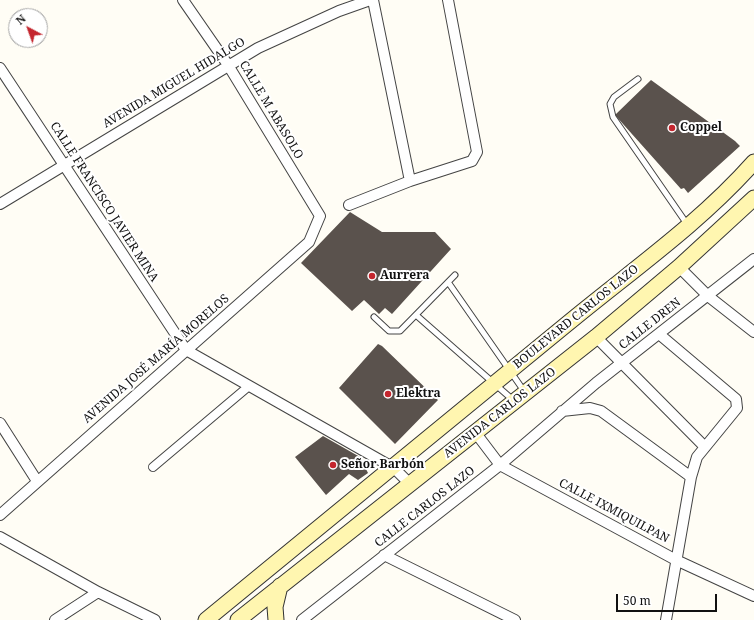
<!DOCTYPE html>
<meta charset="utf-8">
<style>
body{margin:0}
#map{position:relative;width:754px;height:620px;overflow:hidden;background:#fffdf5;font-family:"Noto Serif",serif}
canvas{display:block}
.north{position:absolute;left:8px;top:8px;width:40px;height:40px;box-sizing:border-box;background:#fff;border:1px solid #a0a0a0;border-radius:50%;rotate:319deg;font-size:11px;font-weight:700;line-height:16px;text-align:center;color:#111}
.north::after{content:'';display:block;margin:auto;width:14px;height:18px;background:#c4262e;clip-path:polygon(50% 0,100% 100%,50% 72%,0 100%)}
.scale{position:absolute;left:616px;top:594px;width:101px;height:18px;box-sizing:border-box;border:2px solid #111;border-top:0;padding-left:5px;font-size:12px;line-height:14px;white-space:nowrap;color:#111;-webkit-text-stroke:3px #fff;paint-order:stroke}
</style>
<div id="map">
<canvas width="754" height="620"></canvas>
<div class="north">N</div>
<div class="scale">50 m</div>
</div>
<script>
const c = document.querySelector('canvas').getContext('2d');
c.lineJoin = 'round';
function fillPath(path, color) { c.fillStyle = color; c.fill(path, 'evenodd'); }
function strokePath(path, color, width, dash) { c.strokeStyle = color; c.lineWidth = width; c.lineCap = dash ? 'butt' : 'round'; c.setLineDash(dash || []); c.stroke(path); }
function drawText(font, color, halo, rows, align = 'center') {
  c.font = font + ' "Noto Serif",serif'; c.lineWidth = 4; c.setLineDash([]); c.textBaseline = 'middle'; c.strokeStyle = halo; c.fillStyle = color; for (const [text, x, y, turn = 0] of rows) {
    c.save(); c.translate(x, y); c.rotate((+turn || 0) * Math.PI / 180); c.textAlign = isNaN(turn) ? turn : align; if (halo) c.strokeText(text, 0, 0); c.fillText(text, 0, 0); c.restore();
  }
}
fillPath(new Path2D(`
 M 651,80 L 735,141 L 740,146 L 688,193 L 684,188 L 681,189 L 615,115 Z
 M 350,212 L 382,232 L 435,232 L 451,249 L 392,314 L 385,308 L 379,314 L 364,300 L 352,311 L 301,263 Z
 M 378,344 L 382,346 L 438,400 L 395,444 L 339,388 Z
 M 323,436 L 360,457 L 368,473 L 358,480 L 349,474 L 326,495 L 295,457 Z`), '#5a524d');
const service = new Path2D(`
 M 638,79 L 614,97 L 610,104 L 613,117 L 687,224
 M 448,282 L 524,391
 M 416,315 L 513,400
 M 374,317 L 389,331 L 400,331 L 455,275`);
const pedestrian = new Path2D(`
 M 153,467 L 249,386`);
const minor = new Path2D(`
 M 373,0 L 410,181
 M 0,68 L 186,350 L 394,468 L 410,484
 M 0,204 L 258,48 L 339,11 L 370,0
 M 349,205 L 410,181 L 472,161 L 477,152 L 448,0
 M 679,267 L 708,296 L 754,332
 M 659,334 L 736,399 L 737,408 L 697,457 L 691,477 L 666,620
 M 596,337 L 704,446
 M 562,411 L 590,408 L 601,411 L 691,477
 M 0,423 L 37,481
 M 475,432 L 500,465 L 676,560 L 754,596
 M 0,515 L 309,242 L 320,216 L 228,65 L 183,0
 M 0,537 L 98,592 L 155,620
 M 384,555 L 515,620
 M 55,620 L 98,592
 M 302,620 L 500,465 L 596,383 L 754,259`);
const secondary = new Path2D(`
 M 206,620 C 326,521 447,423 567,324 C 631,271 699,224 754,162
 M 238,620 L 596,337 L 679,267 L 754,198
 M 276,620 L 275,607 L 280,586`);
strokePath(service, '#444', 7);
strokePath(pedestrian, '#444', 10);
strokePath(minor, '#444', 12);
strokePath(secondary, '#333', 17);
strokePath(service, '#fff', 5);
strokePath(pedestrian, '#fff', 8);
strokePath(minor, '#fff', 10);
strokePath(secondary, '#fff6b0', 15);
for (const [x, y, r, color] of [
 [672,128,4,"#c4262e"],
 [372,276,4,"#c4262e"],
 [388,394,4,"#c4262e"],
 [333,465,4,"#c4262e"]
]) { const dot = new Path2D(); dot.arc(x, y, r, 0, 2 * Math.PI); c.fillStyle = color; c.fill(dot); strokePath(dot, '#fff', 1.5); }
drawText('12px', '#111', '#fff', [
 ["AVENIDA MIGUEL HIDALGO",174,83,-31],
 ["CALLE M ABASOLO",271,110,59],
 ["CALLE FRANCISCO JAVIER MINA",104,202,57],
 ["BOULEVARD CARLOS LAZO",576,317,-39],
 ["CALLE DREN",650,324,-38],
 ["AVENIDA JOSÉ MARÍA MORELOS",156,359,-41],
 ["AVENIDA CARLOS LAZO",500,413,-38],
 ["CALLE CARLOS LAZO",425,507,-38],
 ["CALLE IXMIQUILPAN",614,511,28]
]);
drawText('bold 12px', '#111', '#fff', [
 ["Coppel",680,128],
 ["Aurrera",380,276],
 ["Elektra",396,394],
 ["Señor Barbón",341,465]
], 'left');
</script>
